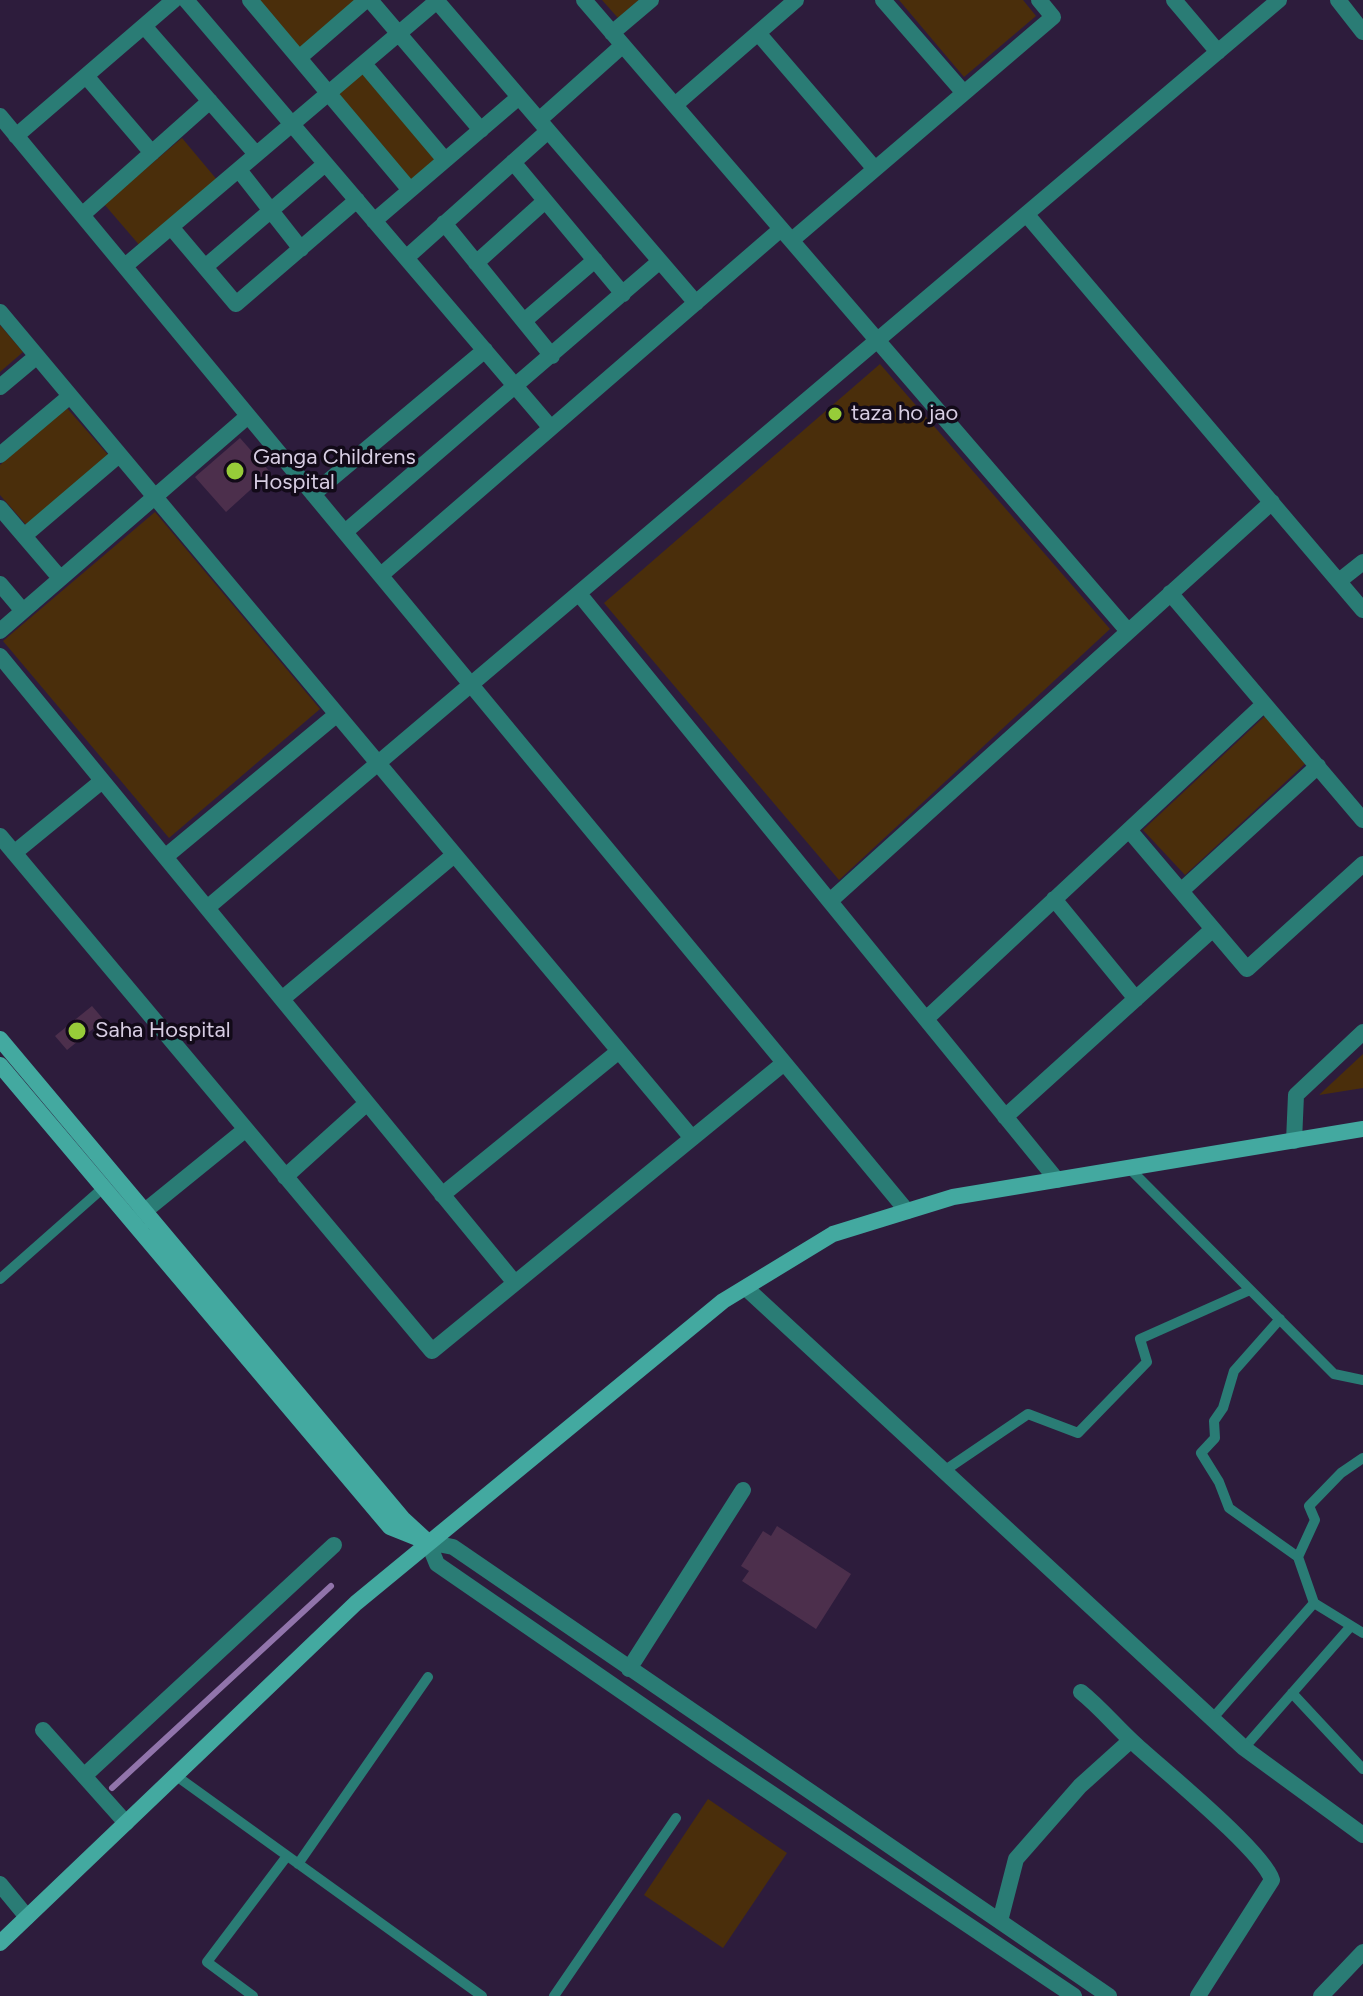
<!DOCTYPE html>
<style>
body{margin:0}
canvas{display:block;background:#2d1c3c}
</style>
<canvas width="1363" height="1996"></canvas>
<script>
const c = document.querySelector('canvas').getContext('2d');
c.lineJoin = 'round';
function fillPath(path, color) { c.fillStyle = color; c.fill(path, 'evenodd'); }
function strokePath(path, color, width, dash) { c.strokeStyle = color; c.lineWidth = width; c.lineCap = dash ? 'butt' : 'round'; c.setLineDash(dash || []); c.stroke(path); }
function drawText(font, color, halo, rows, align = 'center') {
  c.font = font + ' Figtree,sans-serif'; c.lineWidth = 7; c.setLineDash([]); c.textBaseline = 'middle'; c.strokeStyle = halo; c.fillStyle = color; for (const [text, x, y, turn = 0] of rows) {
    c.save(); c.translate(x, y); c.rotate((+turn || 0) * Math.PI / 180); c.textAlign = isNaN(turn) ? turn : align; if (halo) c.strokeText(text, 0, 0); c.fillText(text, 0, 0); c.restore();
  }
}
fillPath(new Path2D(`
 M 258,0 L 358,0 L 299,51 Z
 M 602,0 L 639,0 L 618,18 Z
 M 899,0 L 1023,0 L 1036,16 L 964,77 Z
 M 362,73 L 438,161 L 412,182 L 337,95 Z
 M 182,138 L 218,181 L 141,247 L 104,204 Z
 M 0,325 L 23,352 L 0,372 Z
 M 880,364 L 1110,629 L 839,880 L 604,603 Z
 M 66,407 L 109,456 L 28,527 L 0,495 L 0,465 Z
 M 155,512 L 320,709 L 169,838 L 3,641 Z
 M 1265,716 L 1307,762 L 1185,875 L 1143,830 Z
 M 1363,1054 L 1363,1088 L 1319,1095 Z
 M 708,1799 L 787,1853 L 723,1948 L 644,1895 Z`), '#4a2e0b');
strokePath(new Path2D(`
 M 112,1788 L 331,1586`), '#9174ab', 6);
fillPath(new Path2D(`
 M 240,438 L 270,472 L 226,512 L 195,477 Z
 M 92,1006 L 104,1020 L 67,1050 L 55,1036 Z
 M 777,1526 L 851,1574 L 816,1629 L 742,1581 L 749,1571 L 741,1566 L 763,1531 L 771,1536 Z`), '#4c2f4c');
strokePath(new Path2D(`
 M 1129,1168 L 1334,1374 L 1363,1380
 M 0,1279 L 103,1188
 M 1280,1319 L 1234,1371 L 1223,1408 L 1214,1421 L 1215,1438 L 1201,1453 L 1219,1482 L 1229,1508 L 1298,1557 L 1314,1603 L 1363,1633
 M 944,1471 L 1028,1414 L 1078,1433 L 1147,1362 L 1140,1339 L 1250,1290
 M 1298,1557 L 1315,1520 L 1309,1506 L 1341,1473 L 1363,1458
 M 1292,1693 L 1363,1769
 M 1212,1719 L 1314,1603
 M 1244,1748 L 1351,1626
 M 175,1775 L 482,1996
 M 298,1864 L 428,1677
 M 253,1996 L 207,1962 L 287,1856
 M 554,1996 L 676,1818`), '#2a7c75', 10);
strokePath(new Path2D(`
 M 186,0 L 551,428
 M 250,0 L 410,190
 M 370,0 L 481,130
 M 436,0 L 696,303
 M 584,0 L 1127,630
 M 883,0 L 964,93
 M 1174,0 L 1218,52
 M 1338,0 L 1363,32
 M 144,26 L 256,154
 M 612,33 L 651,0
 M 758,33 L 875,169
 M 299,58 L 366,0
 M 364,64 L 445,160
 M 86,76 L 152,153
 M 675,105 L 796,0
 M 0,116 L 907,1211
 M 539,120 L 623,45
 M 16,136 L 174,0
 M 513,162 L 623,294
 M 239,170 L 301,249
 M 82,215 L 210,101
 M 1027,215 L 1363,610
 M 374,221 L 519,97
 M 444,223 L 552,356
 M 171,227 L 236,304 L 357,200
 M 792,240 L 1053,17 L 1039,0
 M 406,258 L 548,131
 M 476,263 L 545,201
 M 125,266 L 437,1
 M 205,267 L 325,164
 M 0,312 L 692,1138
 M 524,321 L 595,260
 M 0,387 L 37,356
 M 0,455 L 70,396
 M 313,494 L 485,350
 M 0,508 L 60,578
 M 345,532 L 660,261
 M 24,536 L 119,455
 M 381,575 L 781,229
 M 1339,581 L 1363,562
 M 0,584 L 23,611
 M 1170,593 L 1363,820
 M 580,595 L 1057,1180
 M 0,631 L 248,416
 M 0,656 L 515,1283
 M 1129,830 L 1247,969 L 1363,864
 M 0,836 L 432,1351 L 784,1063
 M 14,853 L 102,781
 M 165,857 L 336,715
 M 1181,891 L 1318,766
 M 1054,899 L 1136,999
 M 830,901 L 1272,502
 M 207,908 L 1279,0
 M 282,999 L 454,855
 M 926,1019 L 1264,704
 M 1005,1117 L 1213,929
 M 1294,1141 L 1296,1095 L 1363,1032
 M 285,1177 L 367,1103
 M 442,1195 L 619,1051
 M 135,1219 L 246,1129
 M 746,1288 L 1244,1748 L 1363,1835
 M 428,1542 L 453,1547 L 1109,1996
 M 428,1542 L 437,1564 L 717,1757 L 1074,1996
 M 629,1669 L 743,1490
 M 1081,1692 C 1101,1708 1116,1727 1135,1744 C 1162,1769 1263,1851 1272,1880 L 1198,1996
 M 43,1730 L 126,1823
 M 84,1776 L 334,1545
 M 0,1884 L 27,1917
 M 1000,1921 L 1016,1859 L 1080,1786 L 1131,1740
 M 1321,1996 L 1363,1952`), '#2a7c75', 16);
strokePath(new Path2D(`
 M 0,1039 L 403,1519 L 428,1542
 M 0,1065 L 390,1527 L 420,1539
 M 0,1943 L 356,1603 L 723,1301 L 833,1234 L 953,1197 L 1363,1129`), '#43a9a0', 16);
for (const [x, y, r, color] of [
 [835,414,8,"#97cc39"],
 [235,471,10,"#97cc39"],
 [77,1031,10,"#97cc39"]
]) { const dot = new Path2D(); dot.arc(x, y, r, 0, 2 * Math.PI); c.fillStyle = color; c.fill(dot); strokePath(dot, '#120a18', 3); }
drawText('22px', '#d7cde2', '#120a18', [
 ["taza ho jao",851,414],
 ["Ganga Childrens",253,458],
 ["Hospital",253,483],
 ["Saha Hospital",95,1031]
], 'left');
</script>
